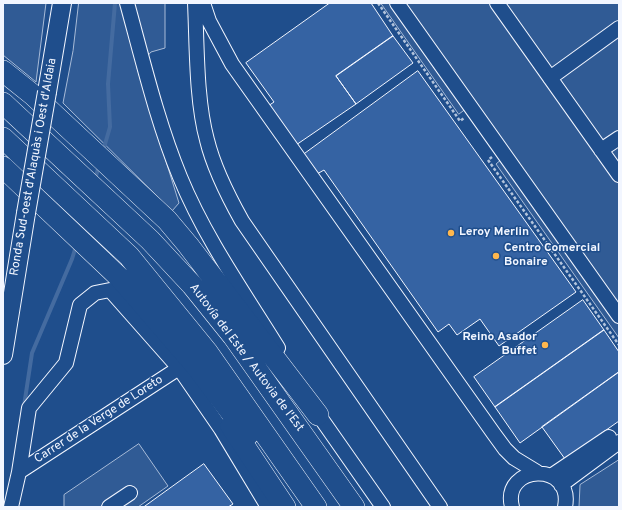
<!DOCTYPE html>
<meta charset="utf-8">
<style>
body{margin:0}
#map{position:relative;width:622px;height:510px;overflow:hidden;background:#1f4e8c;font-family:Overpass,sans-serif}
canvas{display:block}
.frame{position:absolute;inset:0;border:4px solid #f2f6ff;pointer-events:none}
</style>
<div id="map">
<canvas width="622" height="510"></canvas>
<div class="frame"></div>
</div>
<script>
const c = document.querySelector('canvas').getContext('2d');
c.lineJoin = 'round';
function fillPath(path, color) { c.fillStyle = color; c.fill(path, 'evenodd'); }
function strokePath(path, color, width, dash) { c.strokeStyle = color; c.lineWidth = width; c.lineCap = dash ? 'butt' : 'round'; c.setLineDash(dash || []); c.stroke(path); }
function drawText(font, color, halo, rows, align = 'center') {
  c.font = font + ' Overpass,sans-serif'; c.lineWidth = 3; c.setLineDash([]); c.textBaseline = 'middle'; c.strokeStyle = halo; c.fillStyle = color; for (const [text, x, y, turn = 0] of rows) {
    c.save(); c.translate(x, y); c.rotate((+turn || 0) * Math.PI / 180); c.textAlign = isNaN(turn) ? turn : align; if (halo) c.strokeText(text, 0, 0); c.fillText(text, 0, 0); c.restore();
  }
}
const built = new Path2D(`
 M 3,3 L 46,3 L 36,82 L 3,55 Z
 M 79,3 L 165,3 L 165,48 L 151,52 L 137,68 L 179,203 L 172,211 L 63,103 L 73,51 Z
 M 381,3 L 619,3 L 619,338 L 496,164 L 503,158 L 467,108 L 459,114 Z
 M 139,444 L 168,486 L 138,507 L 64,507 L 64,495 Z
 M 619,460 L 619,507 L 579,507 L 580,485 Z`);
fillPath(built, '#305b95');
strokePath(built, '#a8bbd7', 1);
strokePath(new Path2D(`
 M 103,151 L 110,127 L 108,84 L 115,3
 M 95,180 L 99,165
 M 24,406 L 32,353 L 72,259 L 76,246`), '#446ba0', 4);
const building = new Path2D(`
 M 330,3 L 371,3 L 393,36 L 336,76 L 356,104 L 296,145 L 268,106 L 274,102 L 246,63 Z
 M 393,36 L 413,63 L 356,104 L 336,76 Z
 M 418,71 L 576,292 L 499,346 L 480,319 L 457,335 L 449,324 L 438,332 L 324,170 L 317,174 L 303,155 Z
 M 583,300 L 604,330 L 495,407 L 474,377 Z
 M 604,330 L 619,352 L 619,372 L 520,443 L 495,407 Z
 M 619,372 L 619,421 L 565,459 L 542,427 Z
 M 204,464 L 233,504 L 228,507 L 144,507 Z`);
fillPath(building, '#3563a3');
strokePath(building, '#f2f6ff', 1);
const minor = new Path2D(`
 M 127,3 C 143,61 157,121 180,177 C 205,238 244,293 278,348
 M 195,3 C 197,45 196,100 207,140 C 214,169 228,196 242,221 L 440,507
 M 203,3 L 209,21 L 232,64 L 494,434 L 505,449 L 514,458 L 537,472
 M 397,3 L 619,316
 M 497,3 L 619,175
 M 550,78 L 619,28
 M 601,150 L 619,138
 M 313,407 L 383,507
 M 19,472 L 179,368
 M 551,476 L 609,437
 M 561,485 L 619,442
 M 11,507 L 19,472 L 29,408 L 66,363 L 80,305 L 95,293 L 110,290 L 179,368 L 221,429 L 268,507
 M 109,507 L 130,493
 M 512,507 C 501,464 574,461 565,507`);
const major = new Path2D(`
 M 47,92 L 62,3
 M 3,355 L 26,213`);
const highway = new Path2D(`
 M 3,71 L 33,95 L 167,220 L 188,245 L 318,415
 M 3,103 L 150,240 L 192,285 L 233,336 L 354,507
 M 3,138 L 129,256 L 208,353 L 316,507
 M 3,167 L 121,279 L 196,366 L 248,435
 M 231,426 L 285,507`);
strokePath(minor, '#f2f6ff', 16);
strokePath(major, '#f2f6ff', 20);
strokePath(highway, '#f2f6ff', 22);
strokePath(new Path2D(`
 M 378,3 L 460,121 L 464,118
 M 492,157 L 488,160 L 619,345`), '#b3c4dc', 2.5, [3, 2]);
strokePath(minor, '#1f4e8c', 14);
strokePath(major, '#1f4e8c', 18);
strokePath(highway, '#1f4e8c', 21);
const majorBridge = new Path2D(`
 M 26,213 L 47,92`);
strokePath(majorBridge, '#f2f6ff', 20, []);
strokePath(majorBridge, '#1f4e8c', 18);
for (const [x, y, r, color] of [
 [451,233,4,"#ffb74d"],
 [496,256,4,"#ffb74d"],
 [545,345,4,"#ffb74d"]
]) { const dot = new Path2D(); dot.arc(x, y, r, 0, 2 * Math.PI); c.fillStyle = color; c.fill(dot); strokePath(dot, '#1f4e8c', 1.5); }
drawText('12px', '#f2f6ff', '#1f4e8c', [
 ["Ronda Sud-oest d'Alaquàs i Oest d'Aldaia",34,167,-80],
 ["Autovía del Este / Autovia de l'Est",246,358,53],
 ["Carrer de la Verge de Loreto",99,420,-33]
]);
drawText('bold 12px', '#f2f6ff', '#1f4e8c', [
 ["Leroy Merlin",459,233],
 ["Centro Comercial",504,249],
 ["Bonaire",504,263],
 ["Reino Asador",537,338,"right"],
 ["Buffet",537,352,"right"]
], 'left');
</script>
